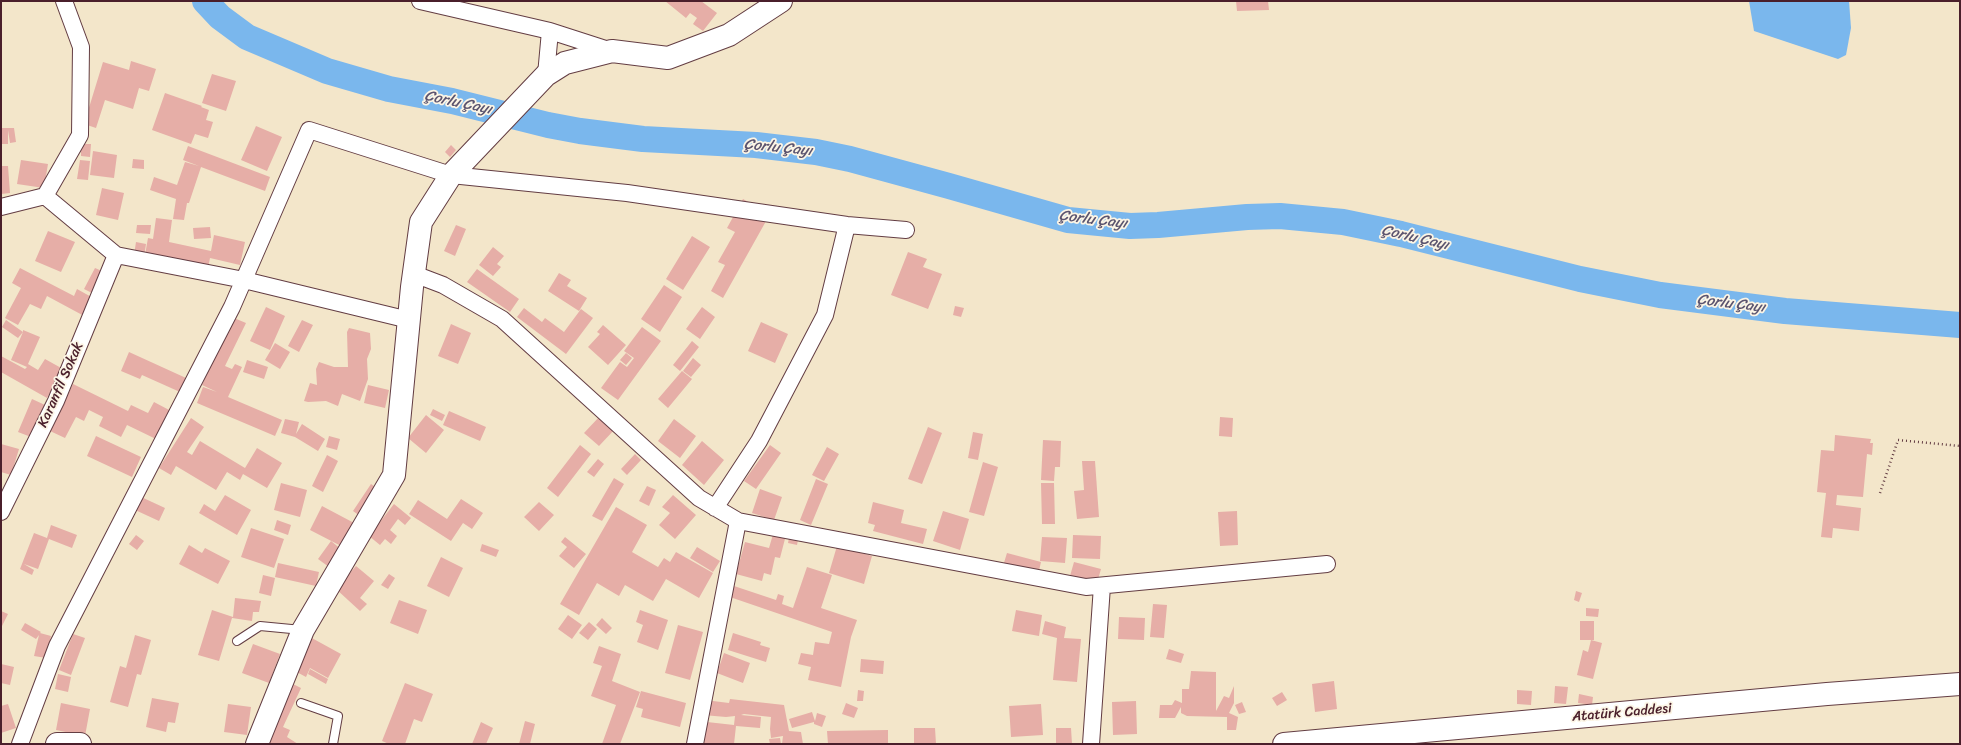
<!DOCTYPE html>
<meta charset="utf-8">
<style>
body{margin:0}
#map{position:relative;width:1961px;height:745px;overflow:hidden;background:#f3e6ca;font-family:Sriracha,sans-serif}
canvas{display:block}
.frame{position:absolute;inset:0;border:2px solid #4a1f2b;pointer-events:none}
</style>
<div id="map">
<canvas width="1961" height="745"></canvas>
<div class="frame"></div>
</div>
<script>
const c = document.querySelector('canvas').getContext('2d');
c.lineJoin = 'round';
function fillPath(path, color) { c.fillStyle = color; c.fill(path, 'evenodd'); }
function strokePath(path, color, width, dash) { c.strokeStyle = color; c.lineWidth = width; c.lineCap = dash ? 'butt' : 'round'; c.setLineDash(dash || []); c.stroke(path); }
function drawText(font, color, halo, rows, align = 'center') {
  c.font = font + ' Sriracha,sans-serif'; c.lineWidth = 3.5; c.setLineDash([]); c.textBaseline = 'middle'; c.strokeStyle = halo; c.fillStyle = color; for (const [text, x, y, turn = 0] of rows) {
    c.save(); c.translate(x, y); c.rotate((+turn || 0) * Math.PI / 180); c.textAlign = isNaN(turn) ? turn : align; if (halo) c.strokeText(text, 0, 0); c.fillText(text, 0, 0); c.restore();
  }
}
fillPath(new Path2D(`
 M 1749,1 L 1849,1 L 1851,28 L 1846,55 L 1838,59 L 1754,31 Z`), '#7ab7ed');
strokePath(new Path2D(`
 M 205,1 L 220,17 L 247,37 L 327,71 L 389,89 L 452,101 L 548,125 L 580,131 L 643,139 L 756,145 L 816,152 L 850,159 L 949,186 L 1068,220 L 1130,226 L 1158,225 L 1247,217 L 1280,216 L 1343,222 L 1401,234 L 1580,279 L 1660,295 L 1785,311 L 1960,325`), '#7ab7ed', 26);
fillPath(new Path2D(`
 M 665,1 L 701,1 L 717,13 L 703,31 L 693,24 L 697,18 L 690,13 L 686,18 Z
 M 1236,1 L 1268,1 L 1269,10 L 1237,11 Z
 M 131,61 L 156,69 L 149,91 L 139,88 L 133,109 L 105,100 L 96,128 L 84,124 L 103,62 L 129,70 Z
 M 212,74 L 236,81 L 226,111 L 202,103 Z
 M 165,93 L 202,106 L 201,107 L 209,110 L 206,120 L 213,122 L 208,138 L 195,134 L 191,144 L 152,130 Z
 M 256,126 L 282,137 L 267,171 L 241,160 Z
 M 1,128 L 14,128 L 16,142 L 10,143 L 8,130 L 8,144 L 1,144 Z
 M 81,144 L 91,144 L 90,157 L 81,156 Z
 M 451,145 L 456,150 L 450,157 L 445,152 Z
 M 188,146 L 270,177 L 265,191 L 201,167 L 189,203 L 187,203 L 184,220 L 173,219 L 176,199 L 150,190 L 154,177 L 177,185 L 185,162 L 199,166 L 183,160 Z
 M 93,151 L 117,155 L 114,178 L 90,175 Z
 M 133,159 L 144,160 L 144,169 L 132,168 Z
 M 21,160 L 48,164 L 44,188 L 17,184 Z
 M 80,160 L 90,161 L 88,180 L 77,179 Z
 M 1,166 L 8,166 L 10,193 L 1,194 Z
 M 102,188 L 124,193 L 118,220 L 96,215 Z
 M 743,199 L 770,214 L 723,298 L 711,291 L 725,265 L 718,262 L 735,232 L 727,228 Z
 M 156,218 L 172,220 L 169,242 L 211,251 L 214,235 L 245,242 L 240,265 L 210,258 L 208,268 L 145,255 L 148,238 L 153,239 Z
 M 137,225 L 151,225 L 150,234 L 136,233 Z
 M 456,225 L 466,229 L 455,256 L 444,251 Z
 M 210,227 L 211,238 L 194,239 L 193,228 Z
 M 48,231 L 75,242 L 61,272 L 35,261 Z
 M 692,236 L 710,247 L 683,290 L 666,279 Z
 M 136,242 L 146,244 L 144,257 L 134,255 Z
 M 493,247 L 504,256 L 497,264 L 501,267 L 493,276 L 479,265 Z
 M 908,252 L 927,259 L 923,267 L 942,274 L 928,309 L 891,295 Z
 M 20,268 L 74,296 L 77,289 L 95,299 L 86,317 L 47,296 L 41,309 L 30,304 L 18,325 L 5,318 L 21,288 L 12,283 Z
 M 95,268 L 102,271 L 96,295 L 84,289 Z
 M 477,269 L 519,299 L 510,312 L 467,282 Z
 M 559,273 L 571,280 L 567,286 L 587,298 L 579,311 L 548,291 Z
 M 664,285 L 682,297 L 660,332 L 641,319 Z
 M 955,306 L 964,308 L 961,317 L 953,315 Z
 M 266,307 L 285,316 L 270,350 L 250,341 Z
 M 702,307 L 715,317 L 700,339 L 686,329 Z
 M 524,308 L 542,322 L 545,318 L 564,332 L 581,309 L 593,318 L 566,354 L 517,317 Z
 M 234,318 L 246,323 L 225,366 L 232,369 L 235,364 L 242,367 L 228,397 L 282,420 L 275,436 L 197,403 L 203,387 L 217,392 L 202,385 Z
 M 6,320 L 23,332 L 23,330 L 40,337 L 28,364 L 38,370 L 45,359 L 63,369 L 47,398 L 1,372 L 1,356 L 25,369 L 27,367 L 11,360 L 23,332 L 18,338 L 2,327 Z
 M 302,320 L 313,325 L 299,352 L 288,346 Z
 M 761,322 L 788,334 L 775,363 L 748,351 Z
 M 451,324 L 471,333 L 458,364 L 438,356 Z
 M 603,325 L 626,345 L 608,365 L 588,347 L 600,334 L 597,332 Z
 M 642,327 L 661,341 L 618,400 L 601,388 L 620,362 L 627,367 L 634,358 L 624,351 Z
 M 349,328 L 370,333 L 371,349 L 367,359 L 368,379 L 360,401 L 342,394 L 338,406 L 326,401 L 308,402 L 304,401 L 310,383 L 317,385 L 316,369 L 319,362 L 334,367 L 348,367 L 347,332 Z
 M 692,341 L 699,347 L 680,371 L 673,365 Z
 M 275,343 L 290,352 L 280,369 L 265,360 Z
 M 129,352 L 186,378 L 180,392 L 142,375 L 140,379 L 121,371 Z
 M 626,353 L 632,358 L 626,365 L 620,360 Z
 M 693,358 L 701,365 L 691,377 L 683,371 Z
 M 247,360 L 268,367 L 264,379 L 243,372 Z
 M 682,371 L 692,379 L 668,408 L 658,399 Z
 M 73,384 L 128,411 L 131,405 L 148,413 L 154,402 L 171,411 L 158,440 L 127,425 L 121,437 L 99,426 L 103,417 L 89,410 L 84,421 L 76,417 L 65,438 L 50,431 Z
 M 368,385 L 389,390 L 385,408 L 364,403 Z
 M 32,399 L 45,405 L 31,437 L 18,432 Z
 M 433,409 L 445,415 L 442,421 L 430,415 Z
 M 449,411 L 486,427 L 480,441 L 443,425 Z
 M 426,415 L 444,430 L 426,453 L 408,438 Z
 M 600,416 L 615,429 L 599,446 L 584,433 Z
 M 1220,417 L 1233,418 L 1232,437 L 1219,436 Z
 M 191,418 L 204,427 L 187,452 L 192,455 L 200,441 L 245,468 L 257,448 L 282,463 L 267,488 L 243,474 L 240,480 L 227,472 L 216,490 L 176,466 L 171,475 L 159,468 Z
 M 285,419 L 299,422 L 296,434 L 302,424 L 325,439 L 318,451 L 295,437 L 281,433 Z
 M 674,419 L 696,436 L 680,458 L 658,441 Z
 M 928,427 L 942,433 L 922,484 L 908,479 Z
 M 973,432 L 983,434 L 978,460 L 968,458 Z
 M 1835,435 L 1871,439 L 1870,443 L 1873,443 L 1872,455 L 1867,454 L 1863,497 L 1837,495 L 1836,505 L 1861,508 L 1859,531 L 1833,528 L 1832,538 L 1821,537 L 1826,493 L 1817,492 L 1821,450 L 1834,451 Z
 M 96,436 L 141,457 L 132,477 L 87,456 Z
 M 329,436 L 340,439 L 337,450 L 326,447 Z
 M 1043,440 L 1061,441 L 1060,467 L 1055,467 L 1054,481 L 1041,480 Z
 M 702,441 L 724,460 L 704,485 L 682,465 Z
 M 1,444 L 19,449 L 11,475 L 1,472 Z
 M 580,445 L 591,454 L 558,497 L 547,488 Z
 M 770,445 L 781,453 L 756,489 L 744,481 Z
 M 827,447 L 839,454 L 824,481 L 812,475 Z
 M 635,454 L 641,460 L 627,475 L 621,469 Z
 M 327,455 L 338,461 L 323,492 L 312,486 Z
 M 598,459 L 604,464 L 594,477 L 587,472 Z
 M 1082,461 L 1095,461 L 1099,517 L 1077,519 L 1074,491 L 1084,490 Z
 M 983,462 L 998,467 L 984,516 L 969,512 Z
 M 614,478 L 624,484 L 602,521 L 592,516 Z
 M 816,479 L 828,484 L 811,525 L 800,520 Z
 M 281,483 L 307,490 L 300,517 L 274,510 Z
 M 1041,483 L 1054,483 L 1055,524 L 1042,524 Z
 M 371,484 L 381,491 L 363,518 L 353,511 Z
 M 647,486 L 656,490 L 649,506 L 639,501 Z
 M 760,489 L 782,497 L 774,520 L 752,513 Z
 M 225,495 L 251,510 L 237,535 L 199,513 L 204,504 L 215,511 Z
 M 673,495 L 696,515 L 675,539 L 659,525 L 670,513 L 662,507 Z
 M 139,496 L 165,508 L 159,521 L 133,509 Z
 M 461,499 L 483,513 L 472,529 L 463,523 L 451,541 L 409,514 L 418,500 L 447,519 Z
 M 539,502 L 554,515 L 539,531 L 524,517 Z
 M 873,502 L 904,510 L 901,523 L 927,529 L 923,544 L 873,531 L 875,525 L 868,523 Z
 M 394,504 L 411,518 L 405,525 L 398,519 L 390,530 L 397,536 L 391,544 L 385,539 L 380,545 L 369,536 Z
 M 322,506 L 356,524 L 343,547 L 310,530 Z
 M 616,507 L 647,525 L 632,552 L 658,567 L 664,558 L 670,562 L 676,552 L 713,573 L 699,598 L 666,579 L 653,601 L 625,585 L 619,596 L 597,583 L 579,615 L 560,604 Z
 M 943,511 L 969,519 L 960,550 L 933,541 Z
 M 1237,511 L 1238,545 L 1220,546 L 1218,512 Z
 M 277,520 L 291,525 L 288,535 L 274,530 Z
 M 51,525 L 77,535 L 72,548 L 49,539 L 38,569 L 24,564 L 34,570 L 32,575 L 20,569 L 34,533 L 47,538 Z
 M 251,528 L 284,539 L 274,568 L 241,557 Z
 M 774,531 L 786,535 L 780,558 L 775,557 L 771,575 L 764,573 L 762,581 L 736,574 L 745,542 L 769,548 Z
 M 790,533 L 799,535 L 797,545 L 788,543 Z
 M 136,535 L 144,541 L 137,550 L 129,544 Z
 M 1073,535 L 1101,536 L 1100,559 L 1072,558 Z
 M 565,537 L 586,554 L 574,568 L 559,556 L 567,547 L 561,542 Z
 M 1042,537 L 1067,538 L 1065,563 L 1040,561 Z
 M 331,541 L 342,550 L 329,567 L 318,559 Z
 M 482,544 L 499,550 L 496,557 L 480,551 Z
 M 189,545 L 202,553 L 205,548 L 230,561 L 218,584 L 179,564 Z
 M 837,546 L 872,556 L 864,584 L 829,573 Z
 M 697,547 L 720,561 L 713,572 L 690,558 Z
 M 1007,553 L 1041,562 L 1038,575 L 1003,566 Z
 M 441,557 L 463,568 L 449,597 L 427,586 Z
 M 1074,562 L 1101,569 L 1097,583 L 1070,576 Z
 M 278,563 L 319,572 L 316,586 L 275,577 Z
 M 356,566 L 374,581 L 360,598 L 367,604 L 360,611 L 336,589 Z
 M 807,567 L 832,575 L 821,608 L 857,620 L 851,637 L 841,687 L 808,680 L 811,667 L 798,664 L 801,653 L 813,655 L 815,642 L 829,644 L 832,632 L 727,596 L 731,585 L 776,600 L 778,594 L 784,596 L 782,604 L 793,608 Z
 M 389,574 L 395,578 L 388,589 L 381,585 Z
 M 263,575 L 275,578 L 271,596 L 259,593 Z
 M 1576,591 L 1582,593 L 1579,602 L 1574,600 Z
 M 235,598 L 261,601 L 259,612 L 253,612 L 252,621 L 232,618 L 219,661 L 198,655 L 212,610 L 233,617 Z
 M 399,600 L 427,610 L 418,634 L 390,623 Z
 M 1153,604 L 1167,605 L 1164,638 L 1150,637 Z
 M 1586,608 L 1599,609 L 1598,617 L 1586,616 Z
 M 640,610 L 668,620 L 658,650 L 637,642 L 643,625 L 636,622 Z
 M 1016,610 L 1042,615 L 1039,636 L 1012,631 Z
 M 1,611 L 8,614 L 2,626 L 1,625 Z
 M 568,615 L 582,625 L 572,639 L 558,629 Z
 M 1119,617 L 1145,618 L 1144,640 L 1118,639 Z
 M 602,618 L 612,628 L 606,634 L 596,625 Z
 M 1045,621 L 1066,627 L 1064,638 L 1081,639 L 1077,682 L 1053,680 L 1057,638 L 1042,634 Z
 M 1580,621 L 1594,621 L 1594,640 L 1580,640 Z
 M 589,622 L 597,629 L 588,640 L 579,633 Z
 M 25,623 L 41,632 L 40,633 L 51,636 L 46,658 L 34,656 L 39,635 L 36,639 L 21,630 Z
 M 678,625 L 703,632 L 690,680 L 665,673 Z
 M 733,633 L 761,642 L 760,645 L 770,648 L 766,662 L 728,650 Z
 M 73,634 L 85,638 L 71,675 L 59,670 Z
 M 135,635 L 151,640 L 141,675 L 137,674 L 128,707 L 110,702 L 120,666 L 126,668 Z
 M 310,637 L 341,654 L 328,678 L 310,668 L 306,677 L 293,670 Z
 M 1591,640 L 1602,643 L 1593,679 L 1577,675 L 1583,650 L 1588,652 Z
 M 253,644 L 280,654 L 269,683 L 242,673 Z
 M 599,646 L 621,654 L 612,681 L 640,692 L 620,744 L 602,744 L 616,705 L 591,696 L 602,666 L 593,663 Z
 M 1169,649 L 1184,654 L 1181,663 L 1166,659 Z
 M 724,653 L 750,663 L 743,683 L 717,673 Z
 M 861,659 L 884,661 L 883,674 L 860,672 Z
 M 1,664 L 14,667 L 10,685 L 1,683 Z
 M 310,669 L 328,679 L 326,684 L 308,674 Z
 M 1191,671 L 1216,672 L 1216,711 L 1224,696 L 1229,698 L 1234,686 L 1234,703 L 1229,713 L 1238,717 L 1236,730 L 1227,730 L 1227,717 L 1187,716 L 1181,713 L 1181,707 L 1175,718 L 1159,718 L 1160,705 L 1172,705 L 1175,700 L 1182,703 L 1182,689 L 1189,689 Z
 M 58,674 L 71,677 L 68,692 L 55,689 Z
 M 1334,681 L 1337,709 L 1315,712 L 1312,684 Z
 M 291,683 L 301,688 L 283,727 L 290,730 L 287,737 L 298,744 L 262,744 Z
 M 405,683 L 433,694 L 422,722 L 414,719 L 405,744 L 389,744 L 382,741 Z
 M 1555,686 L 1568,687 L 1566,704 L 1554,703 Z
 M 858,690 L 864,691 L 863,701 L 857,701 Z
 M 1517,690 L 1532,691 L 1531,705 L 1517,704 Z
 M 641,691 L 686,703 L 680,727 L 641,717 L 643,709 L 636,707 Z
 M 1282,692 L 1287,700 L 1277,706 L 1272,698 Z
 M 1579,694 L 1593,697 L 1592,705 L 1578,703 Z
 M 152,698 L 179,703 L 175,723 L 168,722 L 166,732 L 146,727 Z
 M 730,699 L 784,705 L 789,731 L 801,732 L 803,744 L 782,744 L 783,736 L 771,738 L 770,729 L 771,717 L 744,714 L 741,715 L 761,717 L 760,728 L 736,726 L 734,744 L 704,744 L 707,722 L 734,725 L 735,716 L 726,717 L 703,715 L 705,700 L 729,703 Z
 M 1136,701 L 1137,734 L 1113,735 L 1112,702 Z
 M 1242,702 L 1246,712 L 1239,714 L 1235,705 Z
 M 61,703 L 90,709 L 85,736 L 56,730 Z
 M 846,703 L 858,708 L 854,718 L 842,714 Z
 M 8,704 L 16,728 L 1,733 L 1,706 Z
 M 228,704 L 251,707 L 247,735 L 224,732 Z
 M 1041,704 L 1043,735 L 1011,737 L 1009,706 Z
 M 812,712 L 815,721 L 817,713 L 826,716 L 822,727 L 814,724 L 814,722 L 792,728 L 789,719 Z
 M 525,721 L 535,724 L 530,744 L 519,744 Z
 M 481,722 L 493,728 L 486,744 L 472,744 Z
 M 914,728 L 935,728 L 936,744 L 914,744 Z
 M 1056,728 L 1071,728 L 1072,744 L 1056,744 Z
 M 888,730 L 888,744 L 828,744 L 827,731 Z
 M 780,738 L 781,744 L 770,744 L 769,739 Z`), '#e6aea7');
const lane = new Path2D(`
 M 237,641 L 260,626 L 302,630
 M 301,703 L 338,716 L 333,744`);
const street = new Path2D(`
 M 420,1 L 550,31
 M 546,75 L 550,31 L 612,51
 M 45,196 L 80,135 L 81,47 L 64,1
 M 1,207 L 45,196 L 116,255 L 244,280 L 409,320
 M 414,274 L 443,285 L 502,319 L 699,498 L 738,521 L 1086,587 L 1327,564
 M 715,508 L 759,441 L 825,315 L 847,225
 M 1,512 L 56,401 L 116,255
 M 20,744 L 57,646 L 232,307 L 309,130 L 451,175 L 627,193 L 847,225 L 906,230
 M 695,744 L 738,521
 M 1091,744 L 1102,586`);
const secondary = new Path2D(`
 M 57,744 L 80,744
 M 257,744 L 303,630 L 394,475 L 412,287 L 421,222 L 451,175 L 546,75 L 565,63 L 612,51 L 668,58 L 729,35 L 781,1
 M 1284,744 L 1827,694 L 1960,684`);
strokePath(lane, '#633d43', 10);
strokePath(street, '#633d43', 18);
strokePath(secondary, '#633d43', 24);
strokePath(new Path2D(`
 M 1880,493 L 1898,440 L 1960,446`), '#633d43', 2.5, [1, 3]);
strokePath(lane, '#fff', 8);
strokePath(street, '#fff', 16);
strokePath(secondary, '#fff', 22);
drawText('14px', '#4a1f2b', '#fcf5e5', [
 ["Karanfil Sokak",61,385,-66],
 ["Atatürk Caddesi",1622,713,-5]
]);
drawText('italic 15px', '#5b546f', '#fcf5e5', [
 ["Çorlu Çayı",458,103,12],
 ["Çorlu Çayı",778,148,6],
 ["Çorlu Çayı",1093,220,7],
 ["Çorlu Çayı",1415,238,13],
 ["Çorlu Çayı",1731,304,7]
]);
</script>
